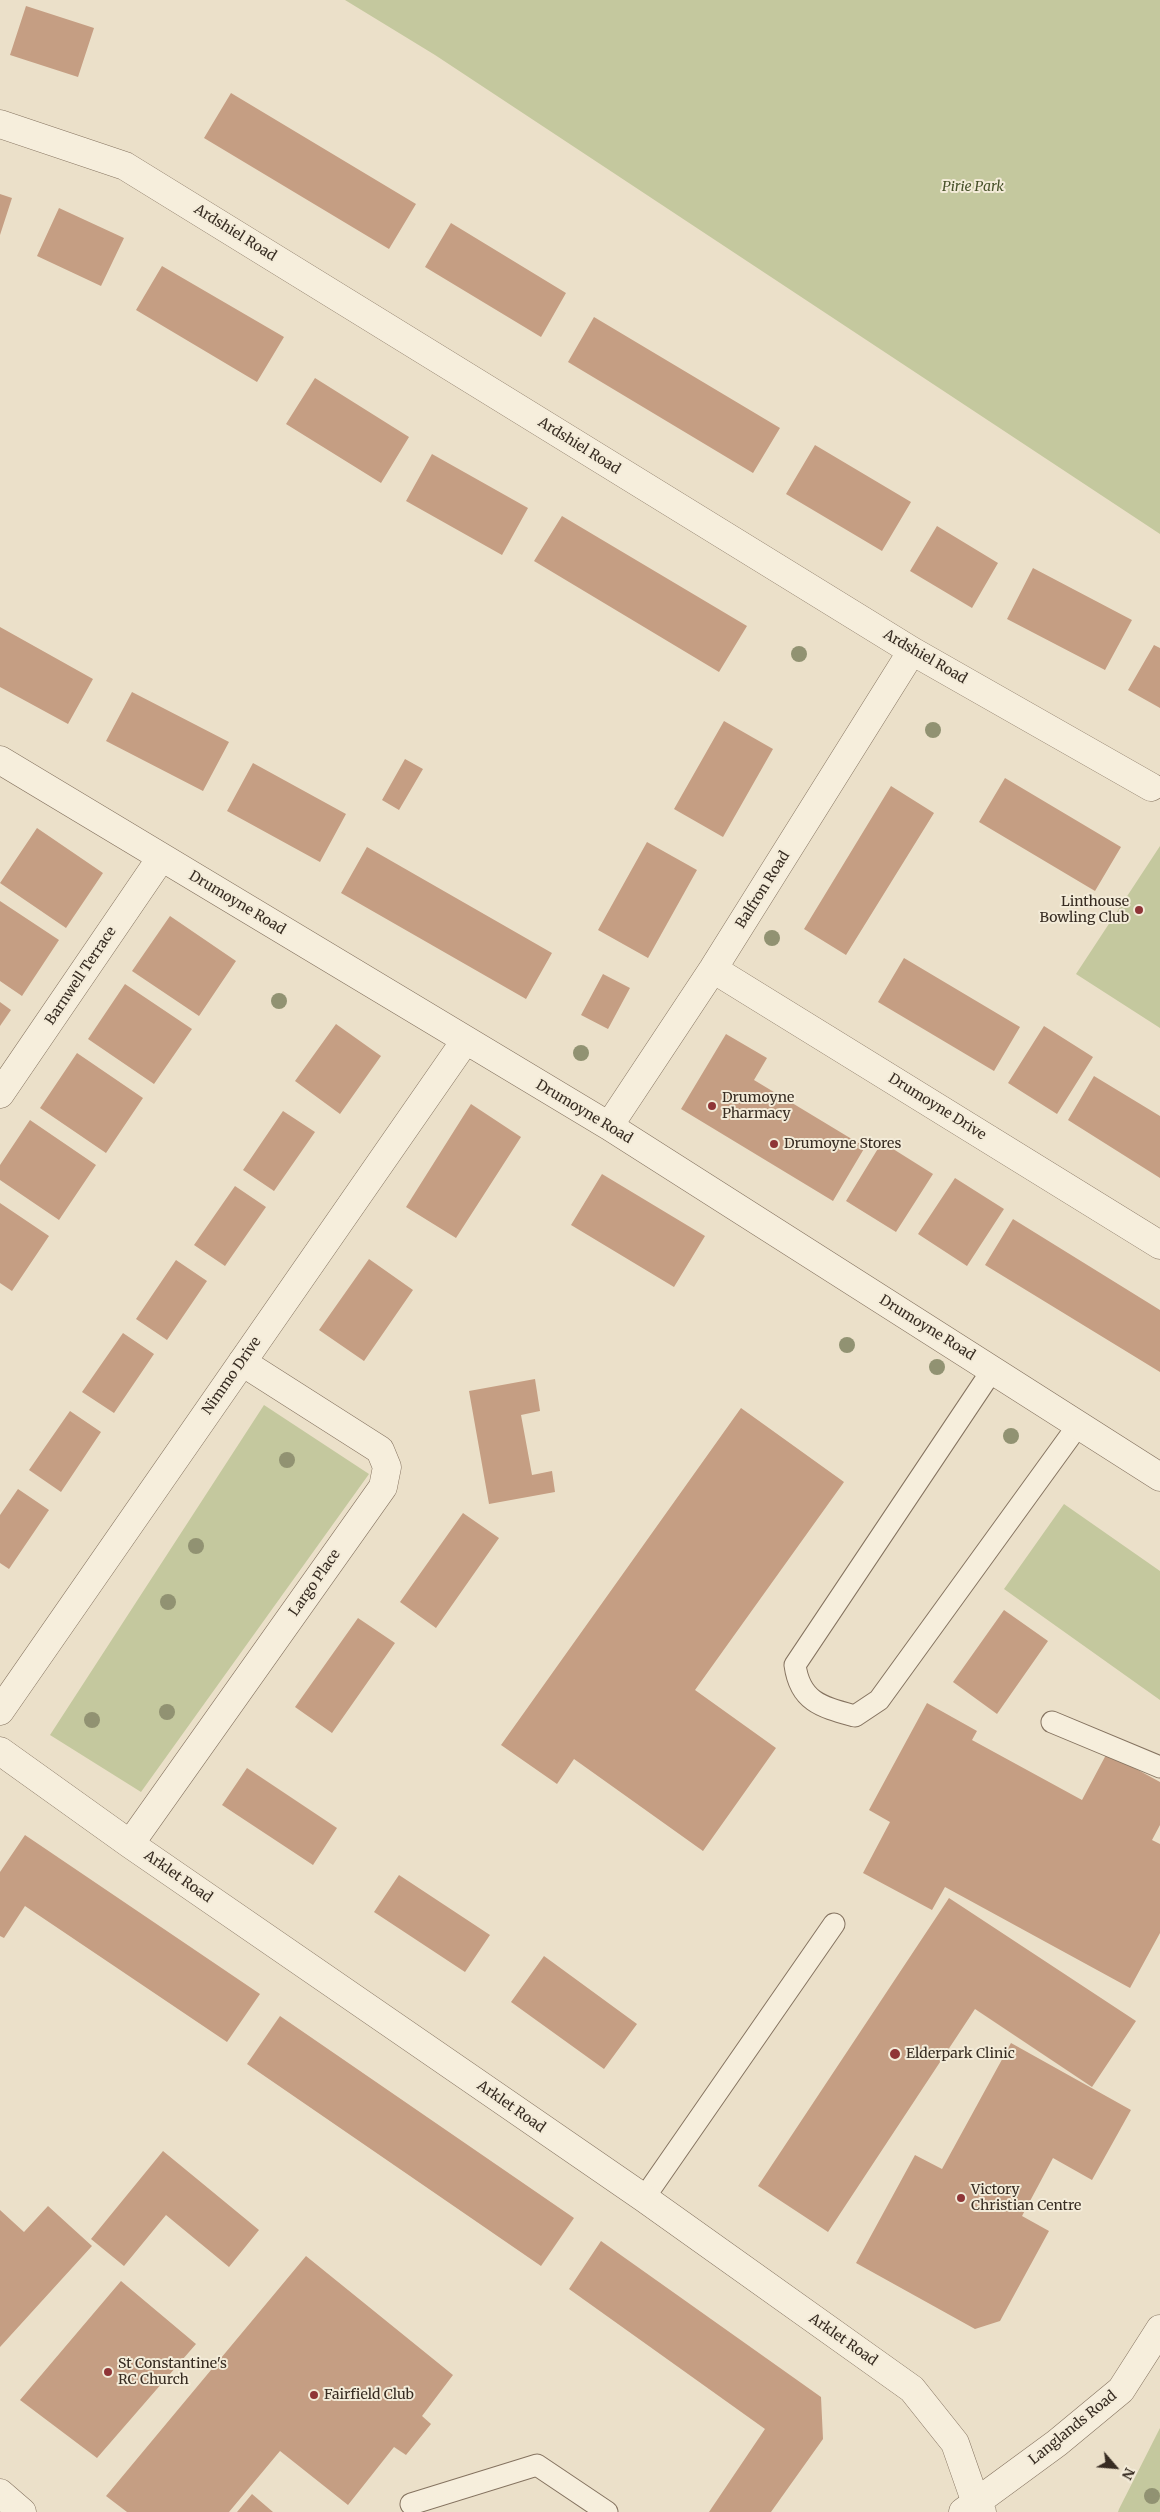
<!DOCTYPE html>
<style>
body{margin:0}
#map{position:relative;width:1160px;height:2512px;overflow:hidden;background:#ebe0c9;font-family:Merriweather,serif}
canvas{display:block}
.north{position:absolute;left:1090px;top:2442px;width:50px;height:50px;-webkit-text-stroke:4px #f3ebd8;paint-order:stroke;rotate:117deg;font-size:14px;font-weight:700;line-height:20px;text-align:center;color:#372c22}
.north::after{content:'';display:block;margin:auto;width:18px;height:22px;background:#372c22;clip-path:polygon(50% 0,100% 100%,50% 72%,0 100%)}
</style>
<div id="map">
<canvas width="1160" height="2512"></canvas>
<div class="north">N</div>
</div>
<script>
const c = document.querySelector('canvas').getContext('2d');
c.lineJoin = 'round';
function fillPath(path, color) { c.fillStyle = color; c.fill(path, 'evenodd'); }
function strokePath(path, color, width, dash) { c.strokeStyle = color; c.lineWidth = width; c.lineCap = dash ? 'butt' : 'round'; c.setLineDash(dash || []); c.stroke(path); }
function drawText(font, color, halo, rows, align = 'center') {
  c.font = font + ' Merriweather,serif'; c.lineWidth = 4; c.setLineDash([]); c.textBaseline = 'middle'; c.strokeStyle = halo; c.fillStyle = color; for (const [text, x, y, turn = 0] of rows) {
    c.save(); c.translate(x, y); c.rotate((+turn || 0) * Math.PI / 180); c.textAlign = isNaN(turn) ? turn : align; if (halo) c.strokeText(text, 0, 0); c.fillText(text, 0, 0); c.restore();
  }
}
fillPath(new Path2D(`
 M 345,0 L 1160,0 L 1160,534 L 435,55 Z
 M 1160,846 L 1160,1028 L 1076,974 Z
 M 264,1405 L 369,1474 L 141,1792 L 50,1735 Z
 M 1064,1504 L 1160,1571 L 1160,1700 L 1004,1589 Z
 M 1160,2428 L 1160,2512 L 1118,2512 L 1119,2509 Z`), '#c4c89e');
fillPath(new Path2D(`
 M 26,6 L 94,28 L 78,77 L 10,55 Z
 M 231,93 L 416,204 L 389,249 L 204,138 Z
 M 0,194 L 12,198 L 0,235 Z
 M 59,208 L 124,238 L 101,286 L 37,256 Z
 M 451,223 L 566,293 L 541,337 L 425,267 Z
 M 162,266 L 284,337 L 257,382 L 136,310 Z
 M 594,317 L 780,428 L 753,473 L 568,362 Z
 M 315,378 L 409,437 L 381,483 L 286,424 Z
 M 815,445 L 911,502 L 882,551 L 786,494 Z
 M 432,454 L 528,508 L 502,555 L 406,501 Z
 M 562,516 L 747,626 L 719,672 L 534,561 Z
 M 937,526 L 998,563 L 972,608 L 910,571 Z
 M 1033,568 L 1132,620 L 1105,670 L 1007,619 Z
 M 0,627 L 93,679 L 68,724 L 0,687 Z
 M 1154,645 L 1160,648 L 1160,708 L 1128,690 Z
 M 132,692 L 229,742 L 203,791 L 106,741 Z
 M 724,721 L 773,749 L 723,837 L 674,809 Z
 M 405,759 L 423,769 L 399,810 L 382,800 Z
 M 253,763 L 346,814 L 320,862 L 227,811 Z
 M 1005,778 L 1121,847 L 1095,891 L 979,822 Z
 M 891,786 L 934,813 L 846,955 L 804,929 Z
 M 37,828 L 103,873 L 66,928 L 0,883 Z
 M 647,842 L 697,870 L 648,958 L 598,930 Z
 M 367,847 L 552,953 L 526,999 L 341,893 Z
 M 0,901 L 59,940 L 22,996 L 0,981 Z
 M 170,916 L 236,961 L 199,1016 L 132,971 Z
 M 904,958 L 1020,1027 L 994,1071 L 878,1002 Z
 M 603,974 L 630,988 L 608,1029 L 581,1015 Z
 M 125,984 L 192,1029 L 154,1084 L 88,1039 Z
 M 0,1002 L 11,1010 L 0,1026 Z
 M 336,1024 L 381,1056 L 340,1114 L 295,1081 Z
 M 1044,1026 L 1093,1057 L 1057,1114 L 1008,1083 Z
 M 726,1034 L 767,1058 L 754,1080 L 865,1147 L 833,1201 L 681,1109 Z
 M 77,1053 L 143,1098 L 106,1153 L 40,1108 Z
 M 1094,1076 L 1160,1116 L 1160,1178 L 1068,1120 Z
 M 471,1104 L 521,1137 L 456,1238 L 406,1207 Z
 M 283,1111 L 315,1132 L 274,1191 L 243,1170 Z
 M 30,1120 L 96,1165 L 59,1220 L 0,1180 L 0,1165 Z
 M 882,1142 L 933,1174 L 896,1232 L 846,1201 Z
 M 602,1174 L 705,1236 L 674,1287 L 571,1225 Z
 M 955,1178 L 1004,1209 L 967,1266 L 918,1234 Z
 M 235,1186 L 266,1207 L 225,1266 L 194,1245 Z
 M 0,1203 L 49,1236 L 12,1291 L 0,1283 Z
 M 1013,1219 L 1160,1310 L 1160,1372 L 985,1265 Z
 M 369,1259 L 413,1290 L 364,1361 L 319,1330 Z
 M 176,1260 L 207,1281 L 167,1340 L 136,1319 Z
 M 123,1333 L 154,1354 L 114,1413 L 82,1392 Z
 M 535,1379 L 540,1411 L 521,1415 L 532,1475 L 552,1471 L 555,1492 L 489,1504 L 469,1391 Z
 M 741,1408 L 844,1482 L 695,1690 L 776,1748 L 703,1851 L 574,1759 L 557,1784 L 501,1745 Z
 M 70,1411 L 101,1432 L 61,1492 L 29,1470 Z
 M 18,1489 L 49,1510 L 9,1569 L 0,1563 L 0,1515 Z
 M 463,1513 L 499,1538 L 436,1628 L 400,1602 Z
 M 1004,1610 L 1048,1641 L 997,1714 L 953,1682 Z
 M 358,1618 L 395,1643 L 332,1733 L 295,1707 Z
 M 927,1703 L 977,1731 L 972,1740 L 1082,1800 L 1107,1753 L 1160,1782 L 1160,1825 L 1152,1840 L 1160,1844 L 1160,1933 L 1130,1988 L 945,1887 L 932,1910 L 863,1873 L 890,1822 L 869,1810 Z
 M 247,1768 L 337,1828 L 313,1865 L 222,1805 Z
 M 25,1835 L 260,1994 L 227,2042 L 25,1906 L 4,1938 L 0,1936 L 0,1872 Z
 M 399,1875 L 490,1935 L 465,1972 L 374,1912 Z
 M 949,1898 L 1136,2021 L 1092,2087 L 975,2009 L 828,2232 L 758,2186 Z
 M 544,1956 L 637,2024 L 604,2069 L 511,2002 Z
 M 280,2016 L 574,2218 L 541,2266 L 247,2064 Z
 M 1011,2043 L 1131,2110 L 1092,2180 L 1053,2158 L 1022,2216 L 1049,2231 L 1000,2321 L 975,2329 L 856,2263 L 915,2155 L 942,2169 Z
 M 163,2151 L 259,2230 L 229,2267 L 166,2215 L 124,2266 L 91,2239 Z
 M 48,2206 L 92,2246 L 0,2347 L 0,2210 L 24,2232 Z
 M 601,2241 L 821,2397 L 823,2439 L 771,2512 L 709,2512 L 765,2429 L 569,2289 Z
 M 306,2256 L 453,2375 L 422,2416 L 431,2424 L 406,2455 L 394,2447 L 348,2505 L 280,2451 L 229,2512 L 127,2512 L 106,2496 Z
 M 121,2281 L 196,2344 L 97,2458 L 20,2400 Z
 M 252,2494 L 273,2512 L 237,2512 Z`), '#c59e83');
const service = new Path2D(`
 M 993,1369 L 795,1665 C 800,1702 822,1707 855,1716 L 879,1700 L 1079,1424
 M 1052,1722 L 1160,1767
 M 644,2198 L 834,1924
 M 411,2504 L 537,2465 L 607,2512`);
const minor = new Path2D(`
 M 0,124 L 125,166 L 912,651 L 1151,787
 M 0,760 L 609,1126 L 1160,1477
 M 713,969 L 1160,1245
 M 0,1094 L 161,858
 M 609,1126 L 713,969 L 912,651
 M 0,1711 L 465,1041
 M 0,1751 L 130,1844 L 644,2198 L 912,2389 L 955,2443 L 976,2503 L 982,2512
 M 130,1844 L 383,1487 L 387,1467 L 380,1450 L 242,1362
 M 0,2493 L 22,2512`);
const tertiary = new Path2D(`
 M 963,2512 L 1057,2443 L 1121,2390 L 1160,2329`);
strokePath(service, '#857360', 23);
strokePath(minor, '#857360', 29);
strokePath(tertiary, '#857360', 29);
strokePath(service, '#f6eedc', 21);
strokePath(minor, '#f6eedc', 28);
strokePath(tertiary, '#f6eedc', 28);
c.fillStyle = '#919272';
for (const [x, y] of [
 [799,654],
 [933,730],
 [772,938],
 [279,1001],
 [581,1053],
 [847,1345],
 [937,1367],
 [1011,1436],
 [287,1460],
 [196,1546],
 [168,1602],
 [167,1712],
 [92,1720],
 [1152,2496]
]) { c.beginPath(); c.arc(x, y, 8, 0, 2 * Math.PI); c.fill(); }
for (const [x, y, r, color] of [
 [1139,910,5,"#8f3537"],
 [712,1106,5,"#8f3537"],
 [774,1144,5,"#8f3537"],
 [895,2054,6,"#8f3537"],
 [961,2198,5,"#8f3537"],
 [108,2372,5,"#8f3537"],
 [314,2395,5,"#8f3537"]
]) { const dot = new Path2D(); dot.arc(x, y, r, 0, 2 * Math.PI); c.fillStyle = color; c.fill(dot); strokePath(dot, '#f3ebd8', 2); }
drawText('italic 14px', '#48522a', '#f3ebd8', [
 ["Pirie Park",973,187]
]);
drawText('14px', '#372c22', '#f3ebd8', [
 ["Ardshiel Road",235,233,32],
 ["Ardshiel Road",579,446,32],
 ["Ardshiel Road",925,657,30],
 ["Balfron Road",763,890,-58],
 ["Drumoyne Road",237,903,31],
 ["Barnwell Terrace",81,976,-56],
 ["Drumoyne Drive",937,1107,32],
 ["Drumoyne Road",584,1112,31],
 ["Drumoyne Road",927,1328,32],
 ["Nimmo Drive",232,1376,-55],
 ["Largo Place",315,1583,-55],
 ["Arklet Road",178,1877,35],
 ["Arklet Road",511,2107,35],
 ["Arklet Road",843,2340,35],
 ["Langlands Road",1073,2428,-39]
]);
drawText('14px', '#372c22', '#f3ebd8', [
 ["Linthouse",1129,902,"right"],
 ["Bowling Club",1129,918,"right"],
 ["Drumoyne",722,1098],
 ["Pharmacy",722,1114],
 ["Drumoyne Stores",784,1144],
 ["Elderpark Clinic",906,2054],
 ["Victory",971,2190],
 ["Christian Centre",971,2206],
 ["St Constantine's",118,2364],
 ["RC Church",118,2380],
 ["Fairfield Club",324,2395]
], 'left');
</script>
